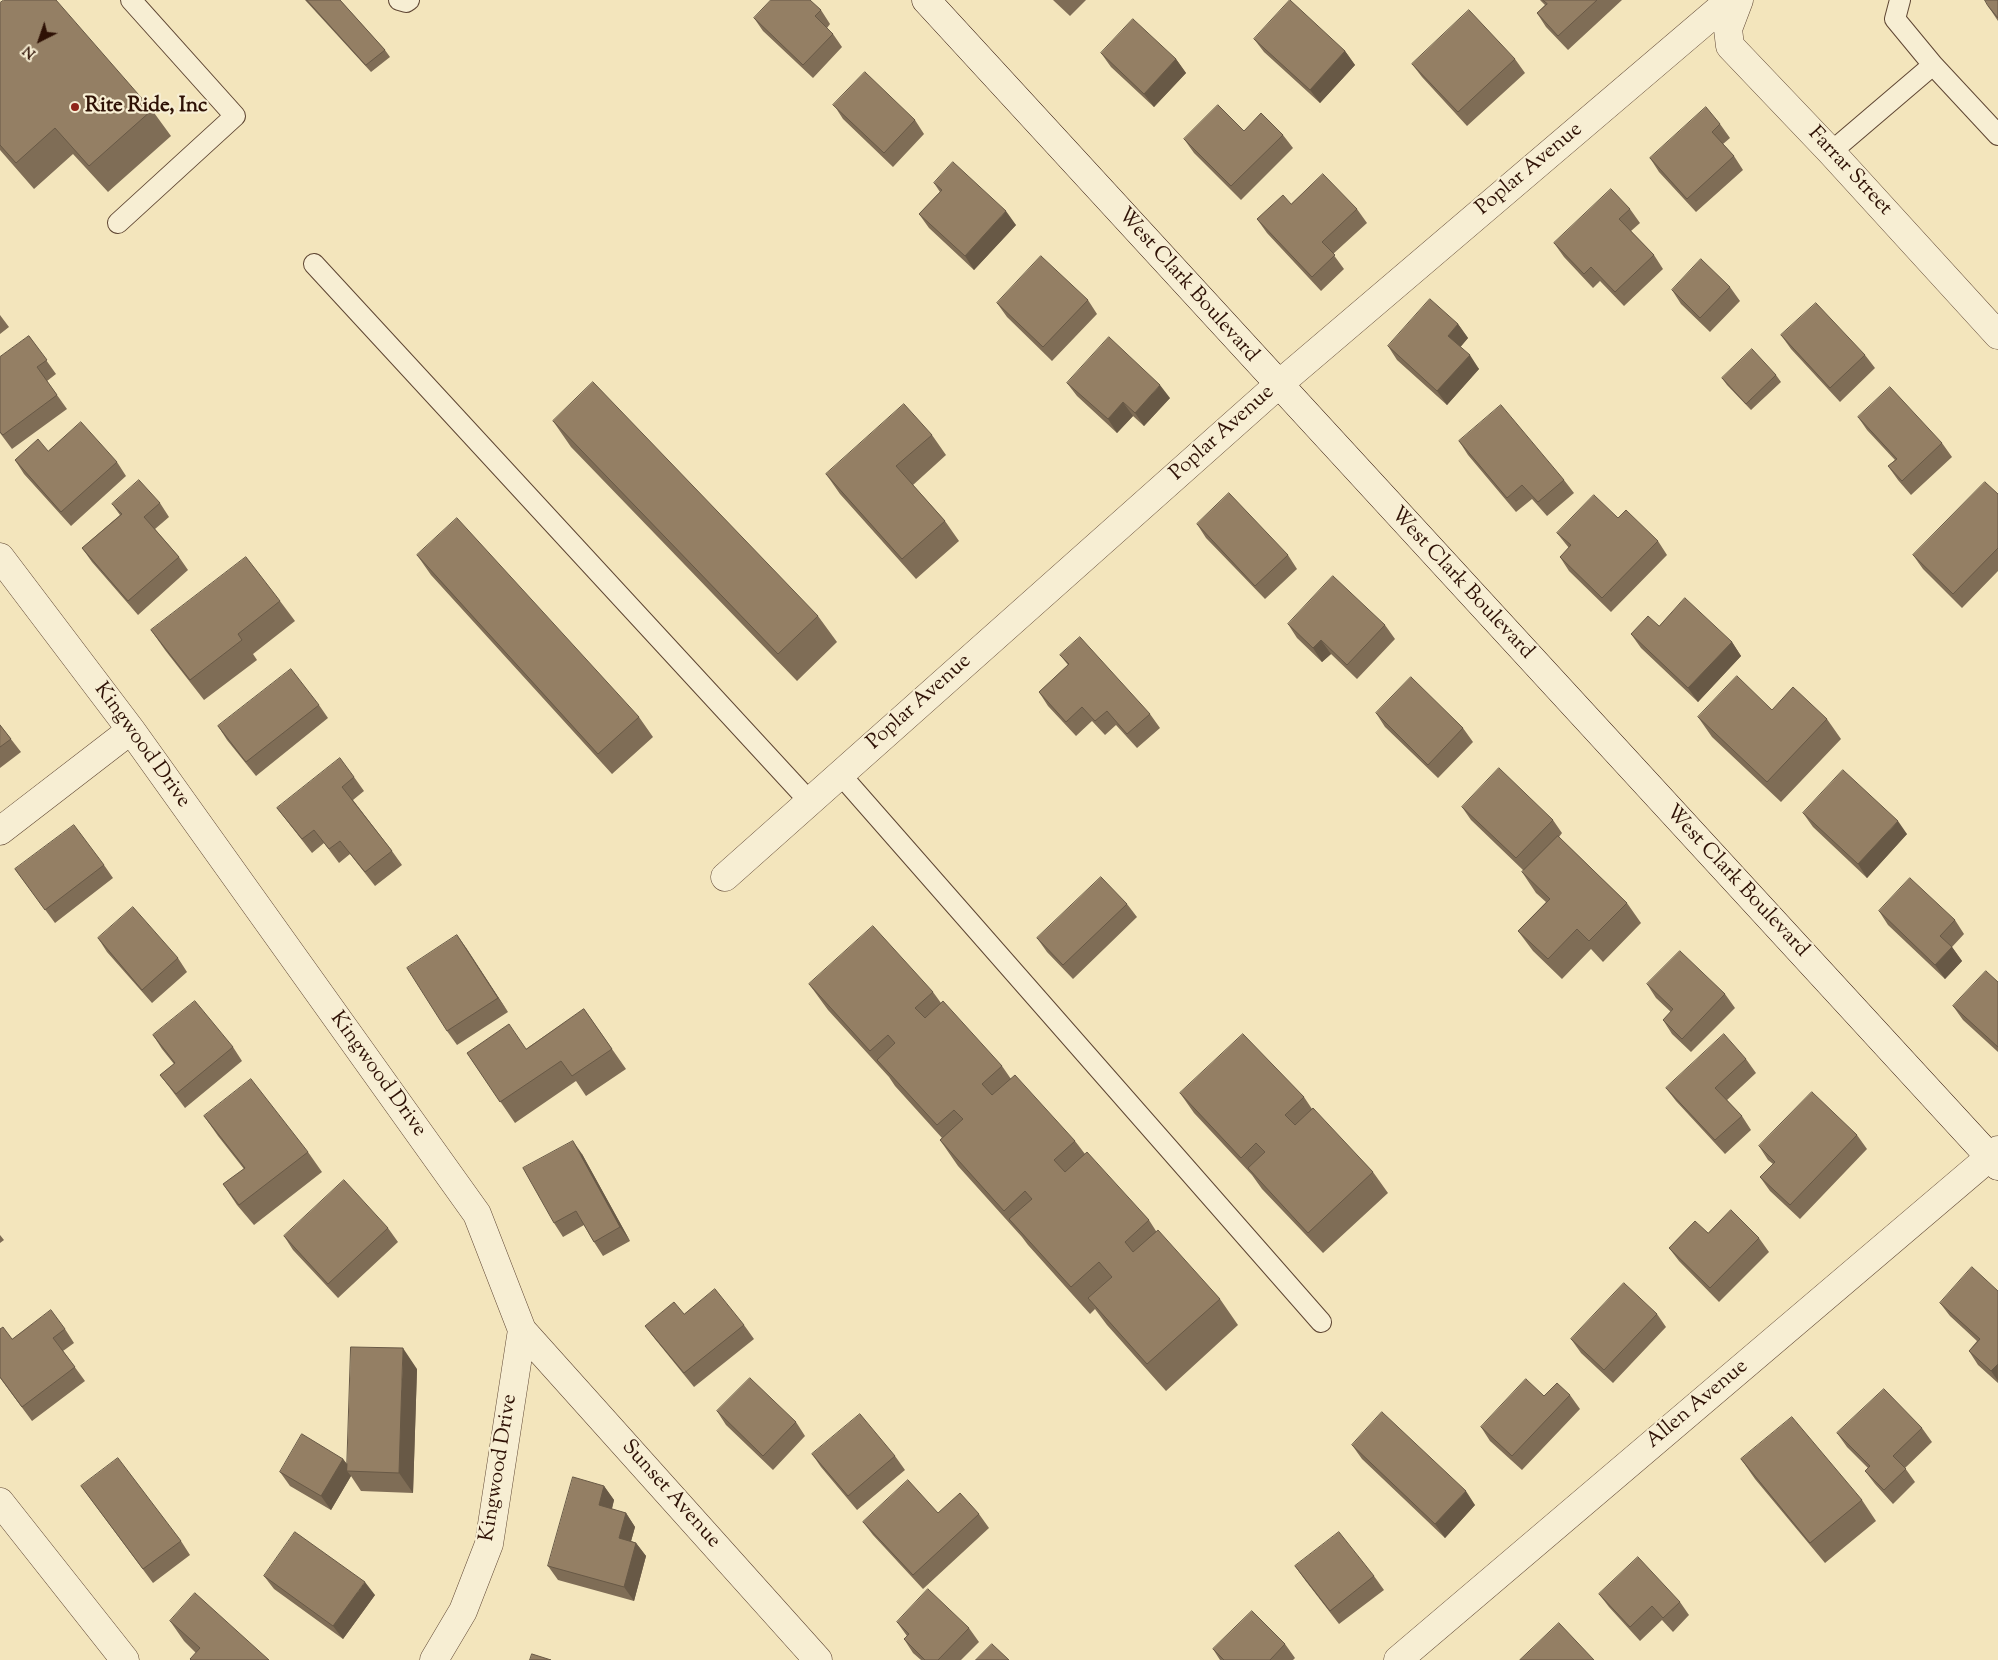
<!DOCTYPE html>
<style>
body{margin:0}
#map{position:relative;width:1998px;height:1660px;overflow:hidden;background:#f3e5bc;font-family:"Sorts Mill Goudy",serif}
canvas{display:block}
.north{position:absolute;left:15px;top:15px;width:50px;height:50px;-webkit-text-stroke:4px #f7eed3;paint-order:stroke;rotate:221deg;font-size:14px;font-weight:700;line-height:20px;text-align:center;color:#2e1105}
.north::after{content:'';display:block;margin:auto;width:18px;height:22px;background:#2e1105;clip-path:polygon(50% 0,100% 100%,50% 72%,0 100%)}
</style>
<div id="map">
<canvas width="1998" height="1660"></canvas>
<div class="north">N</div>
</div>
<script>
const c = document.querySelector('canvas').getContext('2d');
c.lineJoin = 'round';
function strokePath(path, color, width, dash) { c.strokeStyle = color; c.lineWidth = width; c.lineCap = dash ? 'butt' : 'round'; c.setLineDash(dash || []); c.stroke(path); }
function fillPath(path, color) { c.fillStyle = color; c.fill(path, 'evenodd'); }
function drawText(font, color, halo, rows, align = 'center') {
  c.font = font + ' "Sorts Mill Goudy",serif'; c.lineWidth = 4.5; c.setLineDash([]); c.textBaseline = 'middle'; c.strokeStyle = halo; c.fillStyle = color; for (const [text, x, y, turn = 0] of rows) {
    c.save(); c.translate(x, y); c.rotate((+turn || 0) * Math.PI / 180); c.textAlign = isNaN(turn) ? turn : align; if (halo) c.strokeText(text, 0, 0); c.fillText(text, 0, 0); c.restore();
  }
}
const lane = new Path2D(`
 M 399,0 L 406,2 L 409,0
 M 1900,0 L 1895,19 L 1933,65
 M 1831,152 L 1933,65 L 1998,135
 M 118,223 L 235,116 L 131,0
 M 314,264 L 810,802
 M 840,774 L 1321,1322`);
const street = new Path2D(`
 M 1739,0 L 1728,29 L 1730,46 L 1831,152 L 1998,335
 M 0,557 L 131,730 L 477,1214 L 522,1330 L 489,1544 L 463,1611 L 434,1660
 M 0,831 L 131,730
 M 725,877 L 1278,385 L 1730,0
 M 522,1330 L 818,1660
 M 0,1502 L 125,1660
 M 1398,1660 L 1998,1150`);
const secondary = new Path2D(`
 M 926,0 L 1998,1166`);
strokePath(lane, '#5f4633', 22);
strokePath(street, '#5f4633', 29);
strokePath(secondary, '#2e1105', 29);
strokePath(lane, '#f7eed3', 20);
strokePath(street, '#f7eed3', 28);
strokePath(secondary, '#f7eed3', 28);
fillPath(new Path2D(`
 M 305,0 L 340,0 L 385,50 L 390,57 L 371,72 Z
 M 1053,0 L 1086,0 L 1070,16 Z
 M 1540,0 L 1622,0 L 1568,50 L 1546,27 L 1537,13 L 1545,5 Z
 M 1998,0 L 1998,21 L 1988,6 Z
 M 0,3 L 152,110 L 171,136 L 108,192 L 73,154 L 34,189 L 0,150 Z
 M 821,10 L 830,24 L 827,28 L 833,34 L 842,47 L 813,78 L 763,31 L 754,18 Z
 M 1254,39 L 1345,51 L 1355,65 L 1320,103 L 1264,52 Z
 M 1101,53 L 1176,59 L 1186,73 L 1154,107 L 1111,67 Z
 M 1515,59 L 1525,73 L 1467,126 L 1422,77 L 1412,64 Z
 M 834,105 L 915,120 L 924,134 L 893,167 L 843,119 Z
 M 1720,124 L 1730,138 L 1723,144 L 1734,156 L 1743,170 L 1696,212 L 1659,172 L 1650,158 Z
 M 1244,131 L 1283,135 L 1293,148 L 1241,200 L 1194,153 L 1184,139 Z
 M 934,183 L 1016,225 L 974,270 L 929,228 L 919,214 L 940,192 Z
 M 1291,204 L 1357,209 L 1367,223 L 1333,254 L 1344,269 L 1321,291 L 1267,233 L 1257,219 Z
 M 1630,209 L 1640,223 L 1631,231 L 1654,255 L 1663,269 L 1624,306 L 1600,281 L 1593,288 L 1564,257 L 1554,243 Z
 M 1730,287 L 1740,301 L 1710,332 L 1681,304 L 1672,290 Z
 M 1088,300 L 1097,314 L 1052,361 L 1007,317 L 997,303 Z
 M 0,315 L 9,327 L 0,334 Z
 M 1458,324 L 1468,338 L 1460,347 L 1479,369 L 1447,405 L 1397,360 L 1388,346 Z
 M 1781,335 L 1865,355 L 1875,368 L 1840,402 L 1791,349 Z
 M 29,336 L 56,374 L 47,381 L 67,409 L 12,449 L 0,433 L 0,357 Z
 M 1776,375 L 1781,382 L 1751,410 L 1727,385 L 1722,378 Z
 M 1067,383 L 1170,398 L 1144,426 L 1133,416 L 1117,433 L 1077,396 Z
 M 1858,417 L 1942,443 L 1952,457 L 1911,495 L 1898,480 L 1888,466 L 1895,460 L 1867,430 Z
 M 553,421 L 818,616 L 837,642 L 797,681 L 571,447 Z
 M 932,435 L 946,455 L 913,485 L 945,521 L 959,541 L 916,579 L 840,494 L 826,474 Z
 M 1459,441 L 1564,480 L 1574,493 L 1547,516 L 1532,499 L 1516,512 L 1468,455 Z
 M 48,451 L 117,462 L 126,476 L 71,526 L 24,474 L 15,460 Z
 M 1998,494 L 1998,571 L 1962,608 L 1923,569 L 1913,555 Z
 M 160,503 L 169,517 L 155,529 L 179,557 L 188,570 L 138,615 L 92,562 L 82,548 L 120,515 L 112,504 Z
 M 1618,518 L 1658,541 L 1667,555 L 1611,612 L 1569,571 L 1560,557 L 1569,548 L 1557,533 Z
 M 1197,524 L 1288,555 L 1297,569 L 1265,599 L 1206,538 Z
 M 417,555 L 639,717 L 653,737 L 612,774 L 431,575 Z
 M 280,601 L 295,621 L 253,654 L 257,660 L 204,700 L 165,650 L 151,630 Z
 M 1288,624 L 1385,625 L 1395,639 L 1357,679 L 1331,654 L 1322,662 L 1297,638 Z
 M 1631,634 L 1732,642 L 1741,656 L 1698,702 L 1641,648 Z
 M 1060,655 L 1150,714 L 1160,728 L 1137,748 L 1116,725 L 1105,735 L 1092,721 L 1076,736 L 1048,706 L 1039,692 L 1068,665 Z
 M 319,705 L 328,718 L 256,776 L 227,740 L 218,726 Z
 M 1772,710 L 1827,719 L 1841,739 L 1781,802 L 1712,737 L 1698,717 Z
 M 1376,713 L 1463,728 L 1473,742 L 1438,778 L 1385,727 Z
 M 0,725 L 21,752 L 0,768 Z
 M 354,777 L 364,791 L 353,800 L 392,851 L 402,865 L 375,886 L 350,854 L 339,863 L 324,843 L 312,853 L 277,808 Z
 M 1462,807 L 1553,820 L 1562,833 L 1559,837 L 1627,903 L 1641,923 L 1603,962 L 1591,949 L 1562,979 L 1533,951 L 1518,931 L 1546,902 L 1536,893 L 1522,872 L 1524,871 L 1471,820 Z
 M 1803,813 L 1907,834 L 1867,878 L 1813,827 Z
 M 104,865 L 113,878 L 55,923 L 15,869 Z
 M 1127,904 L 1137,917 L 1073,979 L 1047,952 L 1037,938 Z
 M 1879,911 L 1955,920 L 1964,934 L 1952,947 L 1962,961 L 1945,979 L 1888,925 Z
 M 457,935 L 508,1012 L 457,1045 L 447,1031 Z
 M 98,938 L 178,958 L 187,972 L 152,1003 L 107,952 Z
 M 1998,982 L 1998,1052 L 1963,1020 L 1953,1006 Z
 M 809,984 L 933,992 L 941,1003 L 1002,1066 L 1011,1079 L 1075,1141 L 1085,1154 L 1149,1220 L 1156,1231 L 1220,1299 L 1238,1325 L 1166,1391 L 1107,1325 L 1095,1309 L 1090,1314 L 1028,1245 L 1022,1237 L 958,1166 L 940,1140 L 942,1138 L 895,1086 L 889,1077 L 828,1010 Z
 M 1647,984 L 1725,994 L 1735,1008 L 1691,1052 L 1672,1034 L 1663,1020 L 1671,1012 L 1656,998 Z
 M 584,1009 L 626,1069 L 586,1096 L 576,1081 L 515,1123 L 467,1053 L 526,1049 Z
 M 153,1035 L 233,1047 L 242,1061 L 185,1108 L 170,1088 L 160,1075 L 174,1064 L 162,1049 Z
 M 1746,1059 L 1756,1073 L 1727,1100 L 1742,1116 L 1751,1130 L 1725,1154 L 1676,1101 L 1666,1088 Z
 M 1180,1093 L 1304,1097 L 1312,1109 L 1373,1172 L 1388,1193 L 1323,1253 L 1262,1189 L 1252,1175 L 1194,1113 Z
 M 204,1116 L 308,1152 L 322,1172 L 254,1225 L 237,1205 L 223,1184 L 244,1169 L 218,1136 Z
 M 1857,1135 L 1867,1149 L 1800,1219 L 1770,1191 L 1760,1177 L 1773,1164 L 1768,1160 L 1759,1146 Z
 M 582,1154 L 630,1241 L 603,1256 L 594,1242 L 584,1225 L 563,1237 L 554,1223 Z
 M 388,1228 L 398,1242 L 338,1298 L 293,1250 L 284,1236 Z
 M 0,1235 L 4,1240 L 0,1243 Z
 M 1759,1238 L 1769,1252 L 1719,1302 L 1679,1261 L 1669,1248 Z
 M 1998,1291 L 1998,1383 L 1978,1365 L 1969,1351 L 1977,1341 L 1950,1316 L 1940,1303 Z
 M 684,1314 L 744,1325 L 754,1339 L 694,1387 L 655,1339 L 645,1326 Z
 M 1657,1314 L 1666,1327 L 1613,1383 L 1581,1353 L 1571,1339 Z
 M 0,1329 L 12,1339 L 65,1329 L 74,1343 L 63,1351 L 85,1381 L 32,1421 L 0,1378 Z
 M 417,1369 L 413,1493 L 361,1491 L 351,1476 L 331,1510 L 290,1486 L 280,1472 L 343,1459 L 347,1464 Z
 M 1570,1395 L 1580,1409 L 1522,1470 L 1490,1441 L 1481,1427 L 1544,1396 Z
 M 717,1411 L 796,1422 L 805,1436 L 773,1470 L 726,1425 Z
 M 1922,1428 L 1932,1442 L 1905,1468 L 1915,1482 L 1893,1504 L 1875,1484 L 1865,1471 L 1868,1468 L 1847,1447 L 1837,1433 Z
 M 1352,1445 L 1475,1505 L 1445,1538 L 1362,1459 Z
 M 812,1454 L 895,1456 L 905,1470 L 857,1510 L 821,1467 Z
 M 1741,1459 L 1862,1500 L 1876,1521 L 1825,1563 L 1755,1479 Z
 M 81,1486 L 181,1541 L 190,1555 L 153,1583 Z
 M 604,1486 L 614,1500 L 612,1509 L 626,1513 L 635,1527 L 631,1541 L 636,1543 L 646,1556 L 634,1601 L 558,1580 L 548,1566 Z
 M 938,1513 L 979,1514 L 989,1528 L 923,1589 L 873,1535 L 863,1522 Z
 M 1295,1566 L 1374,1576 L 1384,1590 L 1339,1624 L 1305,1580 Z
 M 264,1576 L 375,1595 L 343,1639 L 274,1589 Z
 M 1599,1594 L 1680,1602 L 1689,1615 L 1673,1632 L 1662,1620 L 1640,1641 L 1609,1607 Z
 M 170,1621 L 269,1660 L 196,1653 L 184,1641 Z
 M 897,1622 L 969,1628 L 979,1642 L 961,1660 L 921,1660 L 913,1653 L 904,1639 L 907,1636 Z
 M 1285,1644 L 1295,1658 L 1293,1660 L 1220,1660 L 1213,1649 Z`), '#7f6d56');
fillPath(new Path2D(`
 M 1345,51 L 1355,65 L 1320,103 L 1310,90 Z
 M 1176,59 L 1186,73 L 1154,107 L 1144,94 Z
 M 1006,211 L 1016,225 L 974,270 L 965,256 Z
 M 1458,324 L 1468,338 L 1458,350 L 1448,336 Z
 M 1470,355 L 1479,369 L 1447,405 L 1437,391 Z
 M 1160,385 L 1170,398 L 1144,426 L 1135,413 Z
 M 1123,402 L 1133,416 L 1117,433 L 1108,419 Z
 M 1321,640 L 1331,654 L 1322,662 L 1313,648 Z
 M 1732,642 L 1741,656 L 1698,702 L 1688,688 Z
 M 1898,821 L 1907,834 L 1867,878 L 1858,864 Z
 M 457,935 L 467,949 L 508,1012 L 498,998 Z
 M 1952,947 L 1962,961 L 1945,979 L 1935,965 Z
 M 573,1141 L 582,1154 L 630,1241 L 620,1227 Z
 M 403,1348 L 417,1369 L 413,1493 L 399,1473 Z
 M 1998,1364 L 1998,1381 L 1991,1371 Z
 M 343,1459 L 352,1471 L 347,1471 L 351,1476 L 331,1510 L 321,1496 Z
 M 604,1486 L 614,1500 L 609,1519 L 599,1505 Z
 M 1466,1491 L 1475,1505 L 1445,1538 L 1435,1524 Z
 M 626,1513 L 635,1527 L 628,1552 L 619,1538 Z
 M 636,1543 L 646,1556 L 634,1601 L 624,1587 Z
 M 365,1582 L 375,1595 L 343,1639 L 333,1626 Z`), '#685946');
const building = new Path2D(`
 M 4,0 L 56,0 L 152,110 L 89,166 L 55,128 L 16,163 L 0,145 L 0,3 Z
 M 307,0 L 340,0 L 385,50 L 366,65 Z
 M 771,0 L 810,0 L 821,10 L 815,16 L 833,34 L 803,65 L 754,18 Z
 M 1290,0 L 1345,51 L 1310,90 L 1254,39 Z
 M 1543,0 L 1597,0 L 1558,36 L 1537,13 L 1547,4 Z
 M 1985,0 L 1998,0 L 1998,18 L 1988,6 Z
 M 1469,10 L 1515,59 L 1458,112 L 1412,64 Z
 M 1133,19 L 1176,59 L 1144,94 L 1101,53 Z
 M 865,72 L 915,120 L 884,153 L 833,105 Z
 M 1218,105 L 1244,131 L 1261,113 L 1283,135 L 1231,186 L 1184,139 Z
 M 1706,107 L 1720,124 L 1712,132 L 1734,156 L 1687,199 L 1650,158 Z
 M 953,162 L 1006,211 L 965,256 L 919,214 L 942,190 L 934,183 Z
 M 1323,174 L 1357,209 L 1322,242 L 1335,255 L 1312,277 L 1257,219 L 1283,195 L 1291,204 Z
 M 1611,189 L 1630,209 L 1619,219 L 1654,255 L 1615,292 L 1591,267 L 1584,274 L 1554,243 Z
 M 1041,256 L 1088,300 L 1043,347 L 997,303 Z
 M 1701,259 L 1730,287 L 1700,318 L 1672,290 Z
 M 1430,299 L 1458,324 L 1448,336 L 1470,355 L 1437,391 L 1388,346 Z
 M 1816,303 L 1865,355 L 1830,388 L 1781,335 Z
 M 29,336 L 47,360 L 37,367 L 57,395 L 3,435 L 0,432 L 0,357 Z
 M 1109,337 L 1160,385 L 1135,413 L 1123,402 L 1108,419 L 1067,383 Z
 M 1752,349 L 1776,375 L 1746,404 L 1722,378 Z
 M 593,382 L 818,616 L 778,654 L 553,421 Z
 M 1890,387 L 1942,443 L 1902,481 L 1888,466 L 1897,459 L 1858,417 Z
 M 904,404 L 932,435 L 896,466 L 945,521 L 902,559 L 826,474 Z
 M 1501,405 L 1564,480 L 1538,502 L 1522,485 L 1507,498 L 1459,441 Z
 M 81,422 L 117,462 L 61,512 L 15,460 L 38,439 L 48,451 Z
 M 139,480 L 160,503 L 144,517 L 179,557 L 128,601 L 82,548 L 122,514 L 112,504 Z
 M 1985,482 L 1998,494 L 1998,548 L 1953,594 L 1913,555 Z
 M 1229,493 L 1288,555 L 1255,586 L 1197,524 Z
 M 1594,495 L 1618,518 L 1626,510 L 1658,541 L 1602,598 L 1560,557 L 1571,545 L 1557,533 Z
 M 457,518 L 639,717 L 598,754 L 417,555 Z
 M 246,557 L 280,601 L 238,634 L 242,640 L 190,680 L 151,630 Z
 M 1333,576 L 1385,625 L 1347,665 L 1321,640 L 1313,648 L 1288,624 Z
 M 1685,598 L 1732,642 L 1688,688 L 1631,634 L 1648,616 L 1659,626 Z
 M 1080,637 L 1150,714 L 1127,734 L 1107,711 L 1095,721 L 1082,707 L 1066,722 L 1039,692 L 1069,664 L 1060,655 Z
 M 291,669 L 319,705 L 246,762 L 218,726 Z
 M 1737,676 L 1772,710 L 1793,687 L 1827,719 L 1767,782 L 1698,717 Z
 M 1411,677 L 1463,728 L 1428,765 L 1376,713 Z
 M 0,725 L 11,739 L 0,747 Z
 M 340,758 L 354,777 L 342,787 L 392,851 L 365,872 L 340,841 L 329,849 L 314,830 L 302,839 L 277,808 Z
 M 1499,768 L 1553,820 L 1516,858 L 1462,807 Z
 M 1843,770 L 1898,821 L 1858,864 L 1803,813 Z
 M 74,825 L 104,865 L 45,910 L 15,869 Z
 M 1558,836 L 1627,903 L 1589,941 L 1577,929 L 1548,959 L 1518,931 L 1550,899 L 1522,872 Z
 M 1101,877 L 1127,904 L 1063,965 L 1037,938 Z
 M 1910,878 L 1955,920 L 1940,936 L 1952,947 L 1935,965 L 1879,911 Z
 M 133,907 L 178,958 L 142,990 L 98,938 Z
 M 873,926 L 933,992 L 915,1008 L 925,1018 L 943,1001 L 1002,1066 L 982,1084 L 992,1095 L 1015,1075 L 1075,1141 L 1054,1160 L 1065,1172 L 1087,1152 L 1149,1220 L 1125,1242 L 1133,1252 L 1158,1230 L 1220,1299 L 1147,1364 L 1088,1298 L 1112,1277 L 1099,1262 L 1071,1287 L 1009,1219 L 1032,1199 L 1025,1191 L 1004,1211 L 940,1140 L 963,1119 L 954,1110 L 937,1125 L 877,1060 L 895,1043 L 888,1035 L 870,1051 L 809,984 Z
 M 457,935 L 498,998 L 447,1031 L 407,968 Z
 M 1680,951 L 1725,994 L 1682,1039 L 1663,1020 L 1673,1009 L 1647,984 Z
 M 1986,971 L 1998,982 L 1998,1047 L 1953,1006 Z
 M 195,1001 L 233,1047 L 176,1094 L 160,1075 L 175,1063 L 153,1035 Z
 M 584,1009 L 612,1049 L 572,1076 L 561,1061 L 500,1102 L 467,1053 L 509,1024 L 526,1049 Z
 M 1243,1034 L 1304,1097 L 1285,1115 L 1295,1125 L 1313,1108 L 1373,1172 L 1308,1233 L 1248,1168 L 1265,1152 L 1256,1143 L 1241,1158 L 1180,1093 Z
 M 1724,1034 L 1746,1059 L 1715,1088 L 1742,1116 L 1715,1140 L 1666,1088 Z
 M 251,1079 L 308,1152 L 239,1205 L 223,1184 L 245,1168 L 204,1116 Z
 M 1812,1092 L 1857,1135 L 1790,1205 L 1760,1177 L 1775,1162 L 1759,1146 Z
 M 573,1141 L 620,1227 L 594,1242 L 576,1211 L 554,1223 L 523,1168 Z
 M 344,1180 L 388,1228 L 328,1284 L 284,1236 Z
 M 1731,1210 L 1759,1238 L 1710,1288 L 1669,1248 L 1695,1221 L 1708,1233 Z
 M 1972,1267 L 1998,1291 L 1998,1364 L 1991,1371 L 1969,1351 L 1980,1339 L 1940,1303 Z
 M 1624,1283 L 1657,1314 L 1604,1370 L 1571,1339 Z
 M 715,1289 L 744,1325 L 684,1373 L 645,1326 L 674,1302 L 684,1314 Z
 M 51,1310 L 65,1329 L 53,1338 L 75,1367 L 22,1407 L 0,1377 L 0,1329 L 3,1327 L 12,1339 Z
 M 351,1347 L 403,1348 L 399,1473 L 347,1471 Z
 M 750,1378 L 796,1422 L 763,1456 L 717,1411 Z
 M 1526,1379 L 1544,1396 L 1557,1383 L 1570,1395 L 1512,1456 L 1481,1427 Z
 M 1884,1389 L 1922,1428 L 1893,1456 L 1906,1469 L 1884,1490 L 1865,1471 L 1870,1466 L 1837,1433 Z
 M 1382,1412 L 1466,1491 L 1435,1524 L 1352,1445 Z
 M 860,1414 L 895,1456 L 848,1496 L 812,1454 Z
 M 1792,1417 L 1862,1500 L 1810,1543 L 1741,1459 Z
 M 302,1434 L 343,1459 L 321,1496 L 280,1472 Z
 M 118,1458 L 181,1541 L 143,1569 L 81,1486 Z
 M 573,1477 L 604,1486 L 599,1505 L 626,1513 L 619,1538 L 636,1543 L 624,1587 L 548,1566 Z
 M 908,1480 L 938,1513 L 960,1493 L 979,1514 L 913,1575 L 863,1522 Z
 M 295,1532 L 365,1582 L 333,1626 L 264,1576 Z
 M 1339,1532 L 1374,1576 L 1330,1611 L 1295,1566 Z
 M 1638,1557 L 1680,1602 L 1663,1618 L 1652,1606 L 1630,1627 L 1599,1594 Z
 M 928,1589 L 969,1628 L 938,1660 L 925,1660 L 904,1639 L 909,1634 L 897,1622 Z
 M 195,1593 L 269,1660 L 191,1660 L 190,1659 L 200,1648 L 170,1621 Z
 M 1252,1611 L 1285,1644 L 1270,1660 L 1224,1660 L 1213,1649 Z
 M 1559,1623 L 1594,1660 L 1520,1660 Z
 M 992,1644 L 1009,1660 L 976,1660 Z
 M 532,1654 L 551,1660 L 530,1660 Z`);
fillPath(building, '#947f64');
strokePath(building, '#685946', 1);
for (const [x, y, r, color] of [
 [75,107,5,"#8f2418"]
]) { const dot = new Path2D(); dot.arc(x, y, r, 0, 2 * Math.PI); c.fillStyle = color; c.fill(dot); strokePath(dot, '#f7eed3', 2); }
drawText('bold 21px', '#2e1105', '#f7eed3', [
 ["Rite Ride, Inc",85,107]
], 'left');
drawText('21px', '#2e1105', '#f7eed3', [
 ["Poplar Avenue",1530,170,-40],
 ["Farrar Street",1849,172,47],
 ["West Clark Boulevard",1187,286,48],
 ["Poplar Avenue",1223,434,-42],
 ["West Clark Boulevard",1461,584,47],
 ["Poplar Avenue",920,703,-42],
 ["Kingwood Drive",141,746,54],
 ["West Clark Boulevard",1736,882,47],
 ["Kingwood Drive",377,1075,54],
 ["Allen Avenue",1698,1405,-40],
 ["Kingwood Drive",500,1468,-81],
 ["Sunset Avenue",670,1495,48]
]);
</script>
